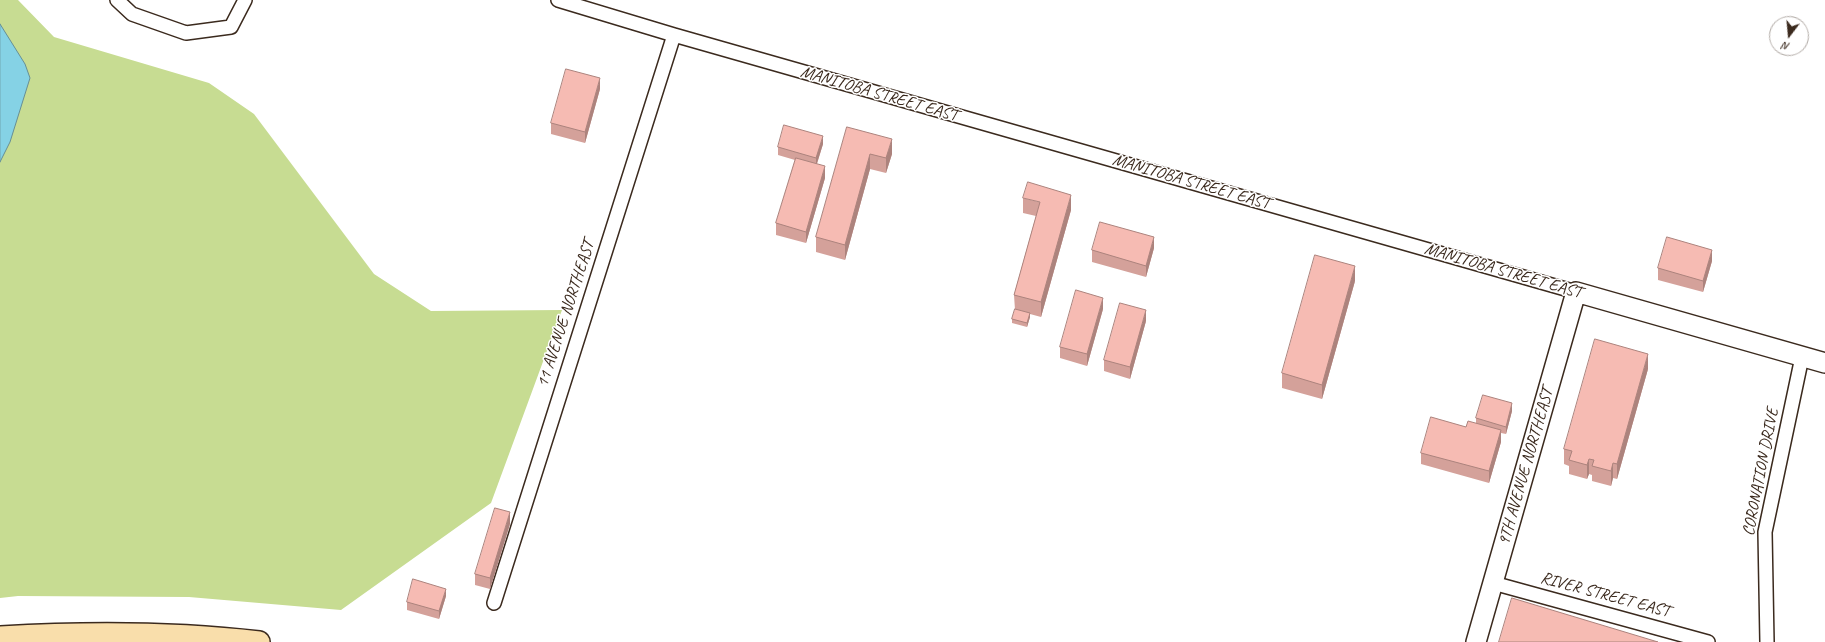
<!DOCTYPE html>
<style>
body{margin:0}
#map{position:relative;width:1825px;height:642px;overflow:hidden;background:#fff;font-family:Caveat,sans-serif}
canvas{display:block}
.north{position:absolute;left:1769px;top:16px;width:40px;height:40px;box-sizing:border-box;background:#fff;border:1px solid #b1aaa5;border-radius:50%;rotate:196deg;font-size:11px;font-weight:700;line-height:16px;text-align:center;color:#3b2a1e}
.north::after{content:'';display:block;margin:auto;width:14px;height:18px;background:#3b2a1e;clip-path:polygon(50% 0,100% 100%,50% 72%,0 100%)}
</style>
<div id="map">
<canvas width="1825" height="642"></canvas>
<div class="north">N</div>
</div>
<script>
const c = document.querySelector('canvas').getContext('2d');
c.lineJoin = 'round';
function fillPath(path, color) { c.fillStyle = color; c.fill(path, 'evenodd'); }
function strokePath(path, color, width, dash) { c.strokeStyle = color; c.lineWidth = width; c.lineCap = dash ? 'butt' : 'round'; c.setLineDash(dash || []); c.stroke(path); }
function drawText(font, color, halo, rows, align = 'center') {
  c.font = font + ' Caveat,sans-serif'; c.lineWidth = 3; c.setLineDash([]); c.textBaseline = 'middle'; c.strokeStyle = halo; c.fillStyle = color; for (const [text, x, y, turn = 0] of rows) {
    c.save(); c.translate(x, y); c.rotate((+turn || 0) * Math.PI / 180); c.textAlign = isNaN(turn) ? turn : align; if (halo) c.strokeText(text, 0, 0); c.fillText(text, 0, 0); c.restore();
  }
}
fillPath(new Path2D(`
 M 0,0 L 18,0 L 54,37 L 209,83 L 254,114 L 374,274 L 431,311 L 562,310 L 491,503 L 341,610 L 189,597 L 18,596 L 0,598 Z`), '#c7dc92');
const water = new Path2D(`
 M 0,24 L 25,64 L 30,78 L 10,142 L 0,162 Z`);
fillPath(water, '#85d2e5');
strokePath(water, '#678f95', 1);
const street = new Path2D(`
 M 117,0 L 132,14 L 186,33 L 231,27 L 245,0
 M 558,0 L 674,35 L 1576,292
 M 1493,583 L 1708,642
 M 494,603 L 674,35
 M 1767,642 L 1765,532 L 1802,357`);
const secondary = new Path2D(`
 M 1476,642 L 1576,292 L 1825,363`);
const primary = new Path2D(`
 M 0,637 C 86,632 174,632 259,642`);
strokePath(street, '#3b2a1e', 16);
strokePath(secondary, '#3b2a1e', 22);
strokePath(primary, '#3b2a1e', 24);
strokePath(street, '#fff', 13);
strokePath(secondary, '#fff', 19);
strokePath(primary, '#f9deab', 21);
fillPath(new Path2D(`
 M 600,89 L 585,143 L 551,134 L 551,123 Z
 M 847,127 L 892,154 L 886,173 L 870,169 L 845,260 L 816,252 L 816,237 Z
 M 823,144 L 817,164 L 825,178 L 806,243 L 776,235 L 776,223 L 795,160 L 778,155 L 778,147 Z
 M 1023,198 L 1071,210 L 1041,317 L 1030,314 L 1030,317 L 1027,327 L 1012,323 L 1012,319 L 1015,310 L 1014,295 L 1036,216 L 1023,213 Z
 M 1154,248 L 1146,277 L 1092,262 L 1092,250 Z
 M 1712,261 L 1703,292 L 1658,280 L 1658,268 Z
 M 1355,281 L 1322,399 L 1282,388 L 1282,373 Z
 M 1103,309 L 1087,366 L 1060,358 L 1060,347 Z
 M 1146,321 L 1130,379 L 1104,371 L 1104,360 Z
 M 1648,369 L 1617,479 L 1613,478 L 1611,486 L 1592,481 L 1592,475 L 1589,474 L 1587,479 L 1569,474 L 1569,466 L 1564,464 L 1564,449 Z
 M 1512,411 L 1506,434 L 1501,433 L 1501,442 L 1489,483 L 1421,464 L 1421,453 L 1466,427 L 1476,423 L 1476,418 Z
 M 510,524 L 490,589 L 475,585 L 475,574 Z
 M 446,596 L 439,619 L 407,610 L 407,602 Z`), '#d4a19a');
fillPath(new Path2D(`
 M 600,78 L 600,89 L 585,143 L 585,132 Z
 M 823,136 L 823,144 L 816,166 L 816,158 Z
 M 892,139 L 892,154 L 886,173 L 886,158 Z
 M 870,154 L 870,169 L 845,260 L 845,245 Z
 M 825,166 L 825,178 L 806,243 L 806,232 Z
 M 1071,195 L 1071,210 L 1041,317 L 1041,302 Z
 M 1154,237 L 1154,248 L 1146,277 L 1146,266 Z
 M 1712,250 L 1712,261 L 1703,292 L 1703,281 Z
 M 1355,266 L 1355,281 L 1322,399 L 1322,385 Z
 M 1103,298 L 1103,309 L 1087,366 L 1087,354 Z
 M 1146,310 L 1146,321 L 1130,379 L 1130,367 Z
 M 1030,313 L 1030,317 L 1027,327 L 1027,323 Z
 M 1648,354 L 1648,369 L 1617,479 L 1617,464 Z
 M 1512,403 L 1512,411 L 1506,434 L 1506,427 Z
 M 1501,430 L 1501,442 L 1489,483 L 1489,471 Z
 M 1589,459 L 1589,474 L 1587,479 L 1587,465 Z
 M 1613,463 L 1613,478 L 1611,486 L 1611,471 Z
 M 510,512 L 510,524 L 490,589 L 490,578 Z
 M 446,589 L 446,596 L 439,619 L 439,611 Z`), '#ac837d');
const building = new Path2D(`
 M 566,69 L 600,78 L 585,132 L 551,123 Z
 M 784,125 L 823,136 L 816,158 L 778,147 Z
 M 847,127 L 892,139 L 886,158 L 870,154 L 845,245 L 816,237 Z
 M 796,158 L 825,166 L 806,232 L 776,223 Z
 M 1028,182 L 1071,195 L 1041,302 L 1014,295 L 1040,202 L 1023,198 Z
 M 1100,222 L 1154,237 L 1146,266 L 1092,250 Z
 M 1667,237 L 1712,250 L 1703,281 L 1658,268 Z
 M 1315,255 L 1355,266 L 1322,385 L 1282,373 Z
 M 1076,290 L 1103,298 L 1087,354 L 1060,347 Z
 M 1120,303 L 1146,310 L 1130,367 L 1104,360 Z
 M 1015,309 L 1030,313 L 1027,323 L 1012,319 Z
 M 1595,339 L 1648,354 L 1617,464 L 1613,463 L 1611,471 L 1592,466 L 1594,460 L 1589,459 L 1587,465 L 1569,460 L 1572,451 L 1564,449 Z
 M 1483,395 L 1512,403 L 1506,427 L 1476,418 Z
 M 1431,417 L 1466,427 L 1468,421 L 1501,430 L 1489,471 L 1421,453 Z
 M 495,508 L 510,512 L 490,578 L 475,574 Z
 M 413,579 L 446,589 L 439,611 L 407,602 Z
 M 1512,598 L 1658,642 L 1499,642 Z`);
fillPath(building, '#f6bbb3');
strokePath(building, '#ac837d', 1);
drawText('17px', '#3b2a1e', '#fff', [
 ["MANITOBA STREET EAST",879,94,16],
 ["MANITOBA STREET EAST",1191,182,16],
 ["MANITOBA STREET EAST",1503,271,16],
 ["11 AVENUE NORTHEAST",566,314,-72],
 ["9TH AVENUE NORTHEAST",1526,467,-74],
 ["CORONATION DRIVE",1761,472,-79],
 ["RIVER STREET EAST",1605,595,15]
]);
</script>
